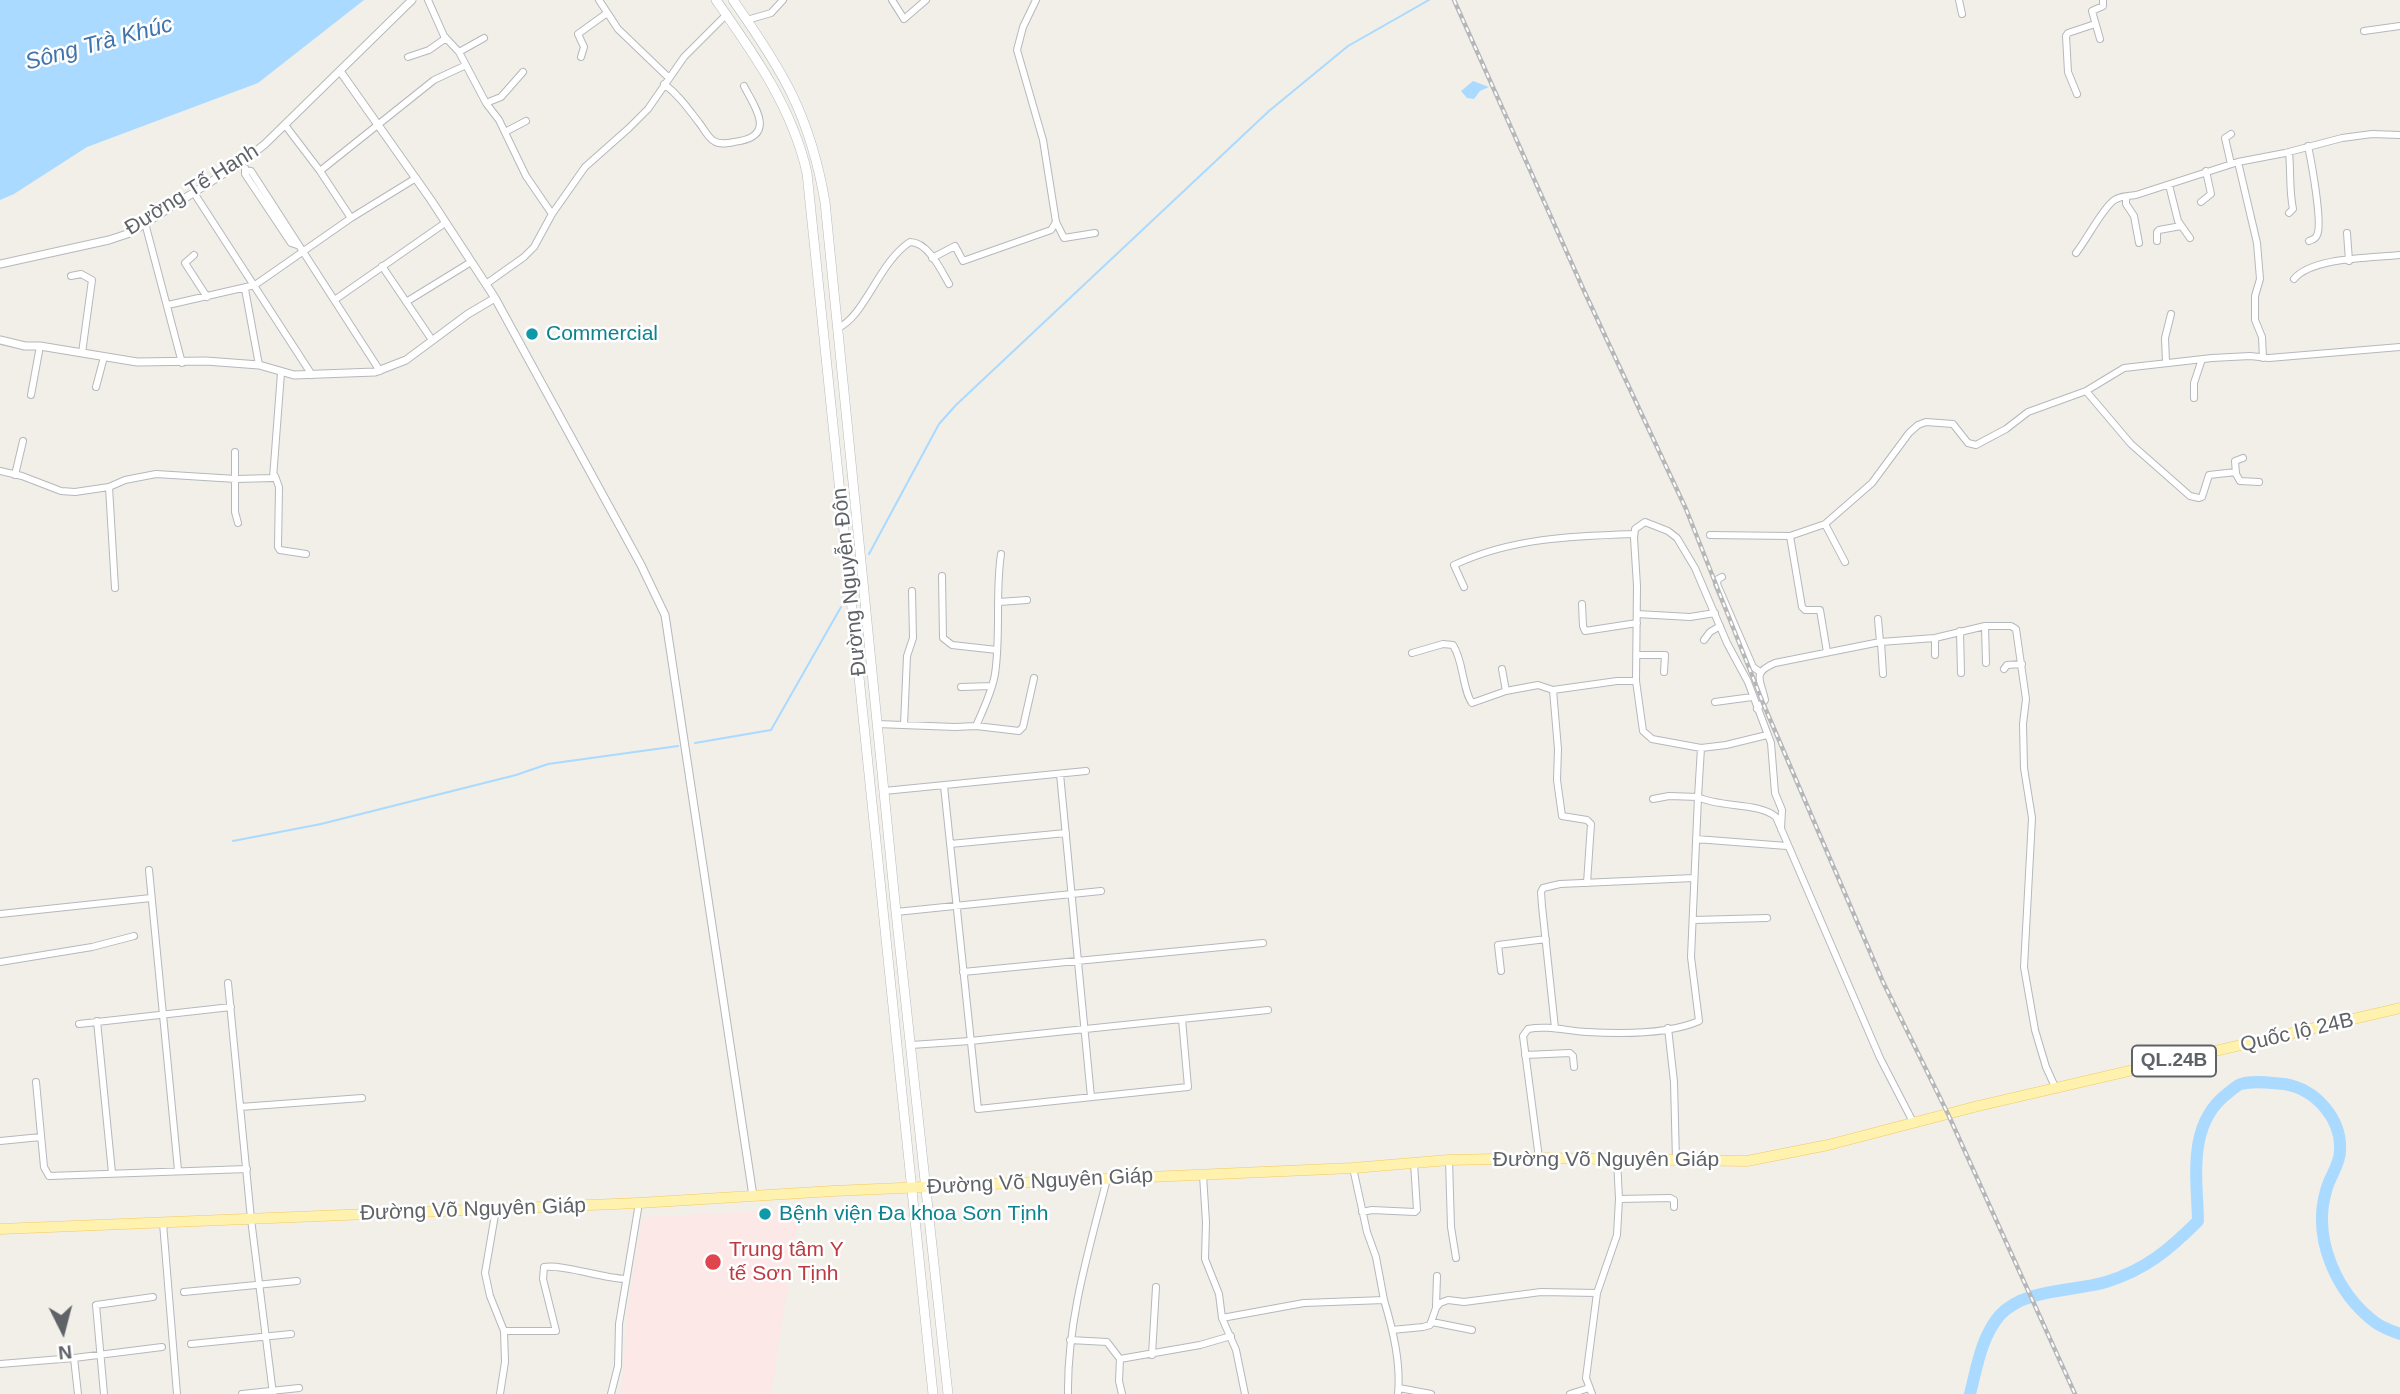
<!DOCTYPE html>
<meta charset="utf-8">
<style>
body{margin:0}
#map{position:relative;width:2400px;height:1394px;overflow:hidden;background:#f1efe8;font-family:Arial,sans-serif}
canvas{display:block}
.north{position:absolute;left:28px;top:1296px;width:70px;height:70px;-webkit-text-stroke:5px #fff;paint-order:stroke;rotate:174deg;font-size:19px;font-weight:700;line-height:28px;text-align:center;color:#5f6368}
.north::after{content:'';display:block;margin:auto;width:24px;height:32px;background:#5f6368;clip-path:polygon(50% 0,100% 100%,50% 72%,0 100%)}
</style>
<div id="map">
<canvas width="2400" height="1394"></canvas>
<div class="north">N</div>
</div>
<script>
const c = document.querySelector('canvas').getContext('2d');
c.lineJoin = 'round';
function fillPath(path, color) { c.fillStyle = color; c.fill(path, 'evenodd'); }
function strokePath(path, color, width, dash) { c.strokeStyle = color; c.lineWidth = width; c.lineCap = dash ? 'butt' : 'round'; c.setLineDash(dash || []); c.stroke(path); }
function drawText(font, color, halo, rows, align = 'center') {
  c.font = font + ' Arial,sans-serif'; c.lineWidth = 5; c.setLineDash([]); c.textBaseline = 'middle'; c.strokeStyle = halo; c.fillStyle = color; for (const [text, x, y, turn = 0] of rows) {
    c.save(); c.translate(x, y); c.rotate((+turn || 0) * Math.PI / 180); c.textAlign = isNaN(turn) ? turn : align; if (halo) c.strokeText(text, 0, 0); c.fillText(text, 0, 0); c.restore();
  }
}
fillPath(new Path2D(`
 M 800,1209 L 771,1394 L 621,1394 L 628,1308 L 642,1217 Z`), '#fce8e6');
fillPath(new Path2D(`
 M 0,0 L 364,0 L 258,83 L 87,147 L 14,194 L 0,200 Z
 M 1473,81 L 1489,87 L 1480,91 L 1474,99 L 1467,98 L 1461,91 Z`), '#aadaff');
strokePath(new Path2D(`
 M 869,554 L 939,424 L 956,405 L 1269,111 L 1348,46 L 1429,0
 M 695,743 L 771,730 L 841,607
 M 233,841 L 321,824 L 516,775 L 548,764 L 678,746`), '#aadaff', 2);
strokePath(new Path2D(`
 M 1970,1394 C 1977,1367 1981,1337 2000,1315 C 2025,1288 2072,1292 2106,1282 C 2145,1270 2169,1250 2198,1221 C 2197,1176 2187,1124 2228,1093 C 2232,1090 2237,1085 2241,1084 C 2254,1080 2271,1083 2284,1084 C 2316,1089 2342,1119 2340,1151 C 2340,1165 2329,1177 2326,1191 C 2312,1239 2337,1294 2376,1323 C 2383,1328 2392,1331 2400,1334`), '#aadaff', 12);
const minor = new Path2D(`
 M 428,0 L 444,36 L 459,52 L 486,103 L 499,120 L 526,176 L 552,214
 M 599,0 L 618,29 L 668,77
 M 892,0 L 904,19 L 926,0
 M 1036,0 L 1023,27 L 1017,50 L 1043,140 L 1056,222 L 1064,238 L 1095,233
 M 1959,0 L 1962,14
 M 747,20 L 771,13 L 783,0
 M 2364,31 L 2400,26
 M 2100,39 L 2092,11 L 2103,6 L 2103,0
 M 459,52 L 484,38
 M 408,57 L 429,50 L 446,38
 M 581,57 L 584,47 L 578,34 L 607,13
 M 664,84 C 679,95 689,110 700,124 C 704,129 708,138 714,141 C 721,146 732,142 740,141 C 776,134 754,106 744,86
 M 2077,94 L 2068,72 L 2066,36 L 2068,33 L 2095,24
 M 486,103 L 501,97 L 523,72
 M 285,125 L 320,171 L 351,218
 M 505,132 L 526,121
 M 2231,134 L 2225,138 L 2231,164
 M 2308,146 C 2311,160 2323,224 2317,235 C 2315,240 2313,239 2309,241
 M 2289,152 C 2291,173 2289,189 2293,209 L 2289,213
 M 2238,162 L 2257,243 L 2260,279 L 2255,296 L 2255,320 L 2262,337 L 2263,358
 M 245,168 L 245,174 L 291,243 L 297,245
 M 245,170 L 251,171 L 380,371
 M 320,171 L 434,80 L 464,66
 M 2169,185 L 2178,221 L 2190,238
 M 194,193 L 312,375
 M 2126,197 L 2126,204 L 2134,216 L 2139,243
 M 2201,202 L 2211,194 L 2206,171
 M 145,223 L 182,363
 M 2347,233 L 2349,261
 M 2157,241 L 2157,232 L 2159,230 L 2181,226
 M 2076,253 C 2087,239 2101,211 2113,201 C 2119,196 2128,196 2136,195 L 2238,162 L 2285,153 L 2342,138 L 2372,134 L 2400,135
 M 194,255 L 185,263 L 207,297
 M 932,258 L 955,246 L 963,261 L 1051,230 L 1056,222
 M 382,266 L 432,340
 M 71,276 L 81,274 L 92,280 L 82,353
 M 2294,279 C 2312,257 2372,258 2400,255
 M 486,284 L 524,257 L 534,247 L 552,214 L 585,167 L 629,128 L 648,109 L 684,57 L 726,15
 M 245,289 L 259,365
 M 336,299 L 445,223
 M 406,302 L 471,262
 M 168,305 L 255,285 L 351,218 L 416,178
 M 838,328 C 865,316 879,262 910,242 C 928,242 941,270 949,284
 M 2166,362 L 2165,338 L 2171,314
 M 96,387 L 104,357
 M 2086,391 L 2131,444 L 2190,496 L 2199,498 L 2202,497 L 2209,475 L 2236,472
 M 31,395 L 40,346
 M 2194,398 L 2194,383 L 2202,359
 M 235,452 L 235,512 L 238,523
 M 2243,458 L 2235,461 L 2236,474 L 2240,481 L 2259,482
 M 0,471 L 22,476 L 61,491 L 75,492 L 109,487 L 125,480 L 156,474 L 236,479 L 273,478 L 281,373
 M 15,475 L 23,441
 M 275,476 L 279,487 L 278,547 L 280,550 L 306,554
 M 109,487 L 115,588
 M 1825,524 L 1845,562
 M 1710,535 L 1790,536 L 1825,524 L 1872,483 L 1909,433 L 1918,425 L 1926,422 L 1953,424 L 1968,443 L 1976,445 L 2006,429 L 2028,412 L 2086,391 L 2124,368 L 2212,358 L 2250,356 L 2269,358 L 2400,347
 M 1790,536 L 1802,607 L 1805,610 L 1820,610 L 1827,652
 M 942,576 L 943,638 L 952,645 L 997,650
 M 1722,577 L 1718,579 L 1717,584 L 1753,667 L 1760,672
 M 1464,587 L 1454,565 C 1511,538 1572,536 1634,534
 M 999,602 L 1027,600
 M 1582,604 L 1583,626 L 1585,631 L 1637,623
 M 1637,614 L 1690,617 L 1715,613
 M 1878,619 L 1880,642
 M 1985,626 L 1986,663
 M 1960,631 L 1961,673
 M 1935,638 L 1935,655
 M 1704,640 L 1710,632 L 1720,626
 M 1881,642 L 1883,674
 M 1412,653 L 1443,644 L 1453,645 C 1464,662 1462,689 1472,703 L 1506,691 L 1538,685 L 1553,690 L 1617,681 L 1636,681
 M 1637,655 L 1665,655 L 1664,672
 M 1502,669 L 1506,691
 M 2004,669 L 2007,665 L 2022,664
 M 961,687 L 992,686
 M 1553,690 L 1558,749 L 1557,780 L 1562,816 L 1587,820 L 1591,824 L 1587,883
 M 1715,702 L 1752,697
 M 1757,709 L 1765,700 C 1761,680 1751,673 1775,663 L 1880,642 L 1935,638 L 1985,626 L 2011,626 L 2016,629 L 2026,699 L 2023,724 L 2024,768 L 2032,818 L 2024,967 L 2035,1030 L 2046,1067 L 2056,1089
 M 877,724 L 955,727 L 976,726 L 1019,731 L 1023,727 L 1034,678
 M 904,725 L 907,656 L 913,638 L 912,591
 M 976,726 C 983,710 992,692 995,674 C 1001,634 995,594 1001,554
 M 1701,748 L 1726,745 L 1767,735
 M 1060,774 L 1091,1097
 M 944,786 L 978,1109 L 1188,1087 L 1182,1019
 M 884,791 L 1086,771
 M 1781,829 L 1782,810 L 1775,793 L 1771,743 L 1748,682 L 1727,643 L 1695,568 L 1677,538 L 1668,531 L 1645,522 L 1635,529 L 1634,538 L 1637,586 L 1636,681 L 1643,731 L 1652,739 L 1701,748 L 1698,797 C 1720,808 1759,802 1776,817 L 1880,1058 L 1913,1122
 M 1696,839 L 1787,846
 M 950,844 L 1066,833
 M 149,870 L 178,1170
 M 896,912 L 1101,891
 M 0,914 L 151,898
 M 1694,920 L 1767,918
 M 0,962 L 92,947 L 134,936
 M 1501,971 L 1498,945 L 1546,939
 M 963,972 L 1263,943
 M 228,983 L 251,1219 L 273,1394
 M 97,1021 L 112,1173
 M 79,1024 L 231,1007
 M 1555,1028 L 1542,906 L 1541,892 L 1543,888 L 1560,884 L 1694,878
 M 1668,1028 L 1674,1082 L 1676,1161
 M 911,1045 L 970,1041 L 1268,1010
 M 1525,1055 L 1570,1053 L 1573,1056 L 1574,1067
 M 36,1082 L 44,1167 L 49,1176 L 247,1169
 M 240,1107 L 362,1098
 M 0,1141 L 41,1137
 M 1539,1158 L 1523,1036 L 1528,1029 C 1548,1025 1567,1031 1587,1032 C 1620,1034 1669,1034 1699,1021 L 1691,957 L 1698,797 L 1669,796 L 1653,799
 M 1449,1160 L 1451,1227 L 1456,1258
 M 1353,1168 L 1367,1232 L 1376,1257 L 1384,1300
 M 1203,1175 L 1206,1222 L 1205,1259 L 1219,1294 L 1222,1318 L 1236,1350 L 1245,1394
 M 1619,1199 L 1670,1198 L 1674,1200 L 1674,1207
 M 496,1209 L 485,1273 L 490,1296 L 504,1331 L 505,1362 L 500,1394
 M 1362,1212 L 1372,1210 L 1415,1212 L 1417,1210 L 1414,1163
 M 163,1223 L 177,1394
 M 184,1292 L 297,1281
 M 1436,1306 L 1437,1276
 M 1222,1318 L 1304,1303 L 1384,1300 C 1393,1330 1401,1363 1398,1394
 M 1432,1322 L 1472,1330
 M 1392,1330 L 1423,1327 L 1430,1325 L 1436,1308 L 1440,1303 L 1448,1300 L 1464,1302 L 1541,1292 L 1597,1293
 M 504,1331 L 556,1331 L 543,1279 L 544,1267 C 563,1264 601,1278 625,1279
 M 1070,1340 L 1107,1342 L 1120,1359 L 1200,1345 L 1231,1336
 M 191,1344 L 291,1334
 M 1152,1355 L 1156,1287
 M 74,1358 L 78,1394
 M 1120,1359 L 1119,1381 L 1122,1394
 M 0,1364 L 74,1358 L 162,1347
 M 1399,1388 L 1431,1394
 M 104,1394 L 96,1305 L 153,1297
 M 242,1394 L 299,1388
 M 611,1394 L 618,1366 L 619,1324 L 639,1203
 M 1068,1394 C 1067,1321 1089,1249 1107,1179
 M 1570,1394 L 1589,1388
 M 1592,1394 L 1586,1378 L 1597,1293 L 1617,1235 L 1619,1199 L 1617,1159`);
const tertiary = new Path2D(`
 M 340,71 L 431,200 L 495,298 L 641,565 L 665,615 L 753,1196
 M 0,264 L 109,240 L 130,233 L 245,160 L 265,144 L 412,0
 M 0,340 L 25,346 L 40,346 L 137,362 L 206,361 L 259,365 L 294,375 L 375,372 L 406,360 L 468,314 L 495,298`);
const secondary = new Path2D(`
 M 716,0 C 754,54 792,107 807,173 L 933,1394
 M 733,0 C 783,71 810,115 825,202 L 896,912 L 948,1394`);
const primary = new Path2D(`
 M 0,1229 L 639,1203 L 833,1191 L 1353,1168 L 1449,1160 L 1539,1158 L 1747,1161 L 1828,1145 L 1978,1106 L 2400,1008`);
strokePath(minor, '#b5b8bc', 8);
strokePath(tertiary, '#b5b8bc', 9);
strokePath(secondary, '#b6babf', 10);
strokePath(primary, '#f2c960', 11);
strokePath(minor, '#fff', 6);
strokePath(tertiary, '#fff', 7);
strokePath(secondary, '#fff', 9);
strokePath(primary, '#fff2af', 10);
const rail = new Path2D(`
 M 1454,0 L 1585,293 L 1686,509 L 1763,703 L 1883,982 L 1948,1114 L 2075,1394`);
strokePath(rail, '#b6b7b8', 4.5);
strokePath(rail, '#fff', 2, [5]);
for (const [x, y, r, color] of [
 [532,334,7,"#0f9aa8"],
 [765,1214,7,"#0f9aa8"],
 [713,1262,9,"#e0444e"]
]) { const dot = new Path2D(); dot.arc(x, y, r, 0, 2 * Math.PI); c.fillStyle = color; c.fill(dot); strokePath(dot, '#fff', 2.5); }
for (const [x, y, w] of [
 [2174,1061,84]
]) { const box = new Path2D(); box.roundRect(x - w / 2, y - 15.5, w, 31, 5); c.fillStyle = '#fff'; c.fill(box); strokePath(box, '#5f6368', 2); }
drawText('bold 19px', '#5f6368', null, [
 ["QL.24B",2174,1061]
]);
drawText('21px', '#5f6368', '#fff', [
 ["Đường Tế Hanh",192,190,-32],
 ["Đường Nguyễn Đôn",850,582,-96],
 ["Quốc lộ 24B",2297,1033,-13],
 ["Đường Võ Nguyên Giáp",1606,1160],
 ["Đường Võ Nguyên Giáp",1040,1182,-3],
 ["Đường Võ Nguyên Giáp",473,1210,-2]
]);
drawText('21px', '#0d838f', '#fff', [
 ["Commercial",546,334],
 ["Bệnh viện Đa khoa Sơn Tịnh",779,1214]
], 'left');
drawText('21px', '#be3a42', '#fff', [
 ["Trung tâm Y",729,1250],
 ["tế Sơn Tịnh",729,1274]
], 'left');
drawText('italic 23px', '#4174aa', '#fff', [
 ["Sông Trà Khúc",99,44,-15]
]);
</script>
